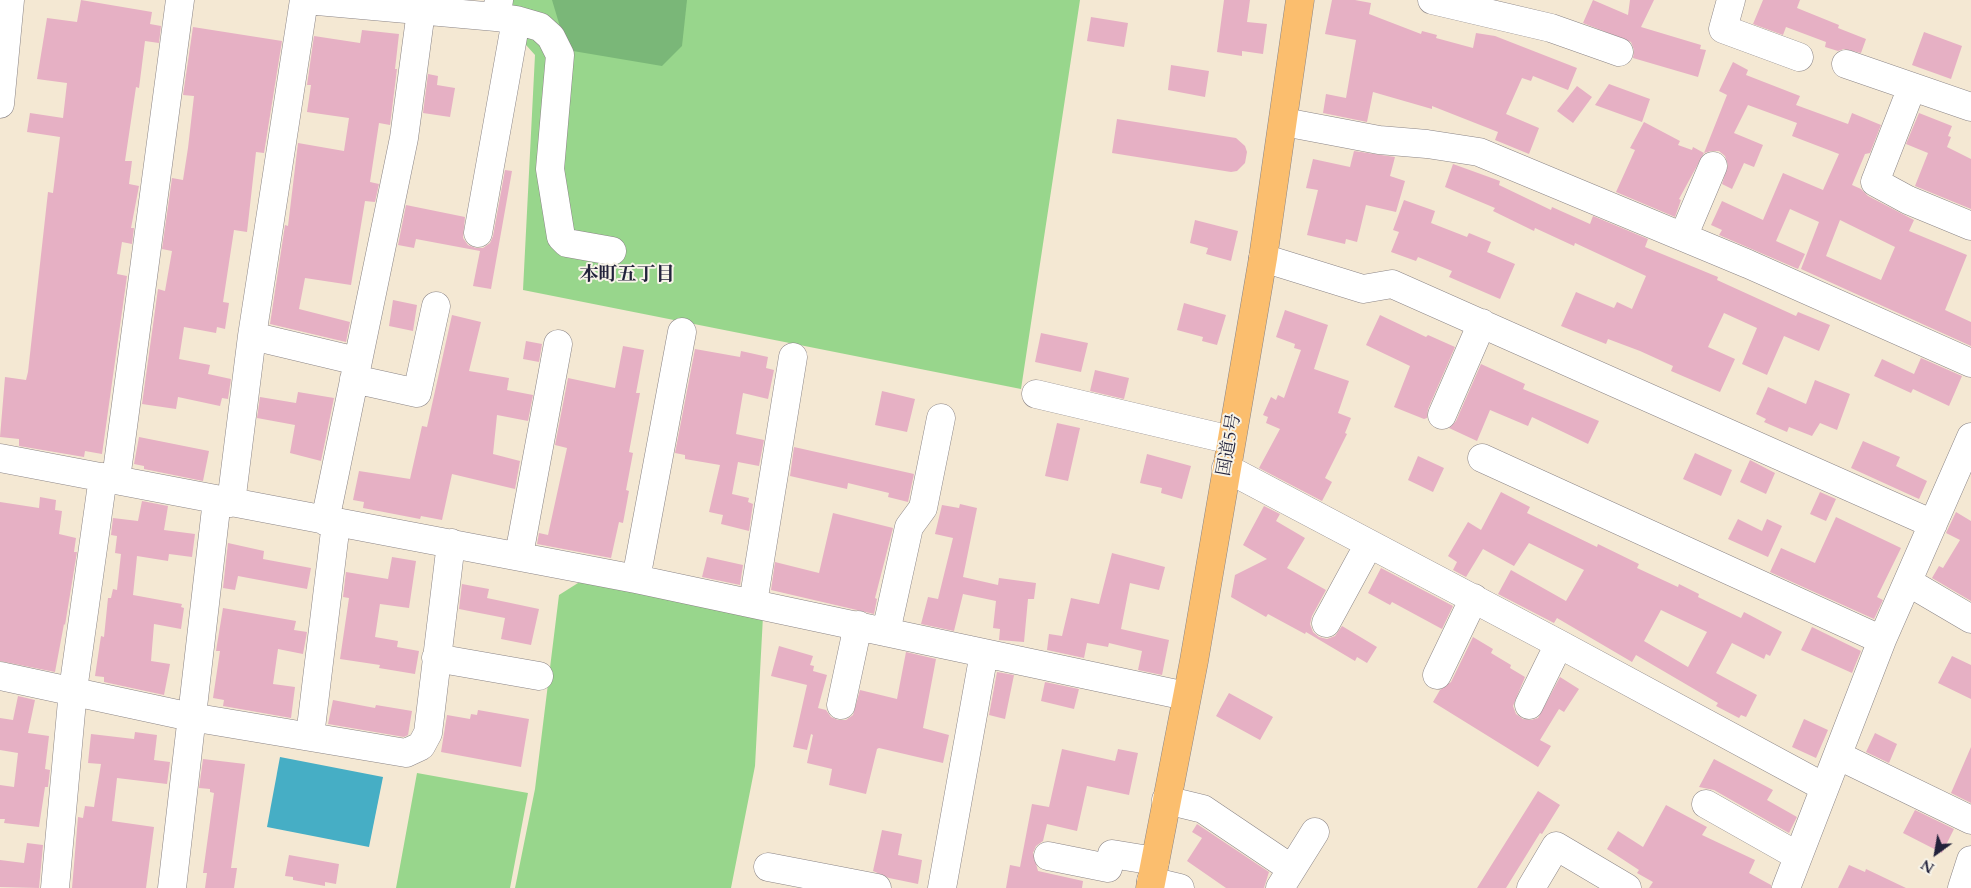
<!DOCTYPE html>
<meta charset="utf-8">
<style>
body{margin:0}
#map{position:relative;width:1971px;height:888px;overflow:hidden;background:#f4e8d3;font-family:Cardo,serif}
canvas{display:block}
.north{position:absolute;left:1911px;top:828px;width:50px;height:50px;-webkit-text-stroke:4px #f7f3e8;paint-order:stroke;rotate:212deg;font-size:14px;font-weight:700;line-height:20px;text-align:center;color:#22223b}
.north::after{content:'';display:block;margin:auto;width:18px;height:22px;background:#22223b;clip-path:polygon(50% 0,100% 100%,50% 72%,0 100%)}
</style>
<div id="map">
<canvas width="1971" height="888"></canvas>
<div class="north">N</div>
</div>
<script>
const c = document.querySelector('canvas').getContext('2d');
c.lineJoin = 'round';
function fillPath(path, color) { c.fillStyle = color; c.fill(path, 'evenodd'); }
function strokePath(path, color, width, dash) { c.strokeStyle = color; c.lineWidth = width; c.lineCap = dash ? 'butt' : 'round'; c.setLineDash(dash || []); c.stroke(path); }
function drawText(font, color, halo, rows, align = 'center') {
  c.font = font + ' Cardo,"Noto Serif JP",serif'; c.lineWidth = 4; c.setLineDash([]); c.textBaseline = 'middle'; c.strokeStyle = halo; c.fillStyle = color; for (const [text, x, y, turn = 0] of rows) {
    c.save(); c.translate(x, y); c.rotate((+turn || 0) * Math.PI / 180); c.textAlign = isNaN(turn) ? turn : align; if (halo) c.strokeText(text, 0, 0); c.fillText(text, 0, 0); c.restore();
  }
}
fillPath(new Path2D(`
 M 512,0 L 1080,0 L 1021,389 L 523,290 L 535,55 L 509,26 Z
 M 586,578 L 763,616 L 755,766 L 731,888 L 515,888 L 535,789 L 559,595 Z
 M 417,773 L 528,793 L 510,888 L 396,888 Z`), '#98d68c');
fillPath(new Path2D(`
 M 552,0 L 687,0 L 682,46 L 662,66 L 567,50 Z`), '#7ab778');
fillPath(new Path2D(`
 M 280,757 L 383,777 L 369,847 L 267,827 Z`), '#46aec5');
fillPath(new Path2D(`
 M 81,0 L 152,12 L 150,24 L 161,26 L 159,43 L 145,41 L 139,88 L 136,87 L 125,161 L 132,161 L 129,184 L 139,186 L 131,228 L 134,228 L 132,244 L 122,242 L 117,274 L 127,276 L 102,454 L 85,451 L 84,457 L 19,446 L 19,439 L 0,437 L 5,377 L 26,380 L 28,372 L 48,192 L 53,193 L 60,137 L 27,132 L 30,113 L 63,118 L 67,83 L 37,79 L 47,18 L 77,22 Z
 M 1224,0 L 1250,0 L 1247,22 L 1267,24 L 1263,54 L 1242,51 L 1242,56 L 1217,52 Z
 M 1332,0 L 1355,0 L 1371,3 L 1369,14 L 1421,34 L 1422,31 L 1437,35 L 1436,38 L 1473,48 L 1476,33 L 1495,36 L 1577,68 L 1568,90 L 1533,76 L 1531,81 L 1522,78 L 1506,114 L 1539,128 L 1529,154 L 1495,140 L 1498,132 L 1432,106 L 1432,109 L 1373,92 L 1367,122 L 1323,113 L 1326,94 L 1346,98 L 1356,40 L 1325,34 Z
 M 1593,0 L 1628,15 L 1630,0 L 1654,0 L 1641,27 L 1701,45 L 1700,49 L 1706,50 L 1698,77 L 1633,58 L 1634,50 L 1631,42 L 1583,23 Z
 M 1763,0 L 1800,0 L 1797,8 L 1839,25 L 1838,28 L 1866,39 L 1861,53 L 1844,49 L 1838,51 L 1825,47 L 1826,42 L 1786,27 L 1783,35 L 1753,24 Z
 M 1091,17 L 1128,23 L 1124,47 L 1087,41 Z
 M 193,27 L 282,41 L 264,153 L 256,152 L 247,232 L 234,230 L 223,302 L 229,303 L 225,329 L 217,327 L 216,333 L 184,327 L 179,359 L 210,365 L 208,374 L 231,379 L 228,399 L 222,398 L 220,406 L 178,397 L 176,409 L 142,404 L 158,289 L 165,291 L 172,251 L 162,249 L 172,178 L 183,180 L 188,148 L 194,96 L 183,95 Z
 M 362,30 L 399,34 L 395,69 L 397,69 L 390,125 L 379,123 L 370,182 L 379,184 L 375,202 L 365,201 L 351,285 L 305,278 L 299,309 L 350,322 L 346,342 L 270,324 L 285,225 L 288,226 L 298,143 L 344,151 L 349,118 L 307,112 L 311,85 L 307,85 L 314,36 L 360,43 Z
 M 1924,32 L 1962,46 L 1951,79 L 1912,65 Z
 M 1733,62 L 1748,70 L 1746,75 L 1800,96 L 1796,105 L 1848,124 L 1852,113 L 1881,125 L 1870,153 L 1865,154 L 1852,185 L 1861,189 L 1868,196 L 1914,220 L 1909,231 L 1967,255 L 1945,310 L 1971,322 L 1971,346 L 1801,269 L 1819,222 L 1790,209 L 1776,241 L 1805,254 L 1798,269 L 1719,235 L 1722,230 L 1711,225 L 1722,201 L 1763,220 L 1783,173 L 1823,190 L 1839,154 L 1792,136 L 1797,123 L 1748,105 L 1734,133 L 1763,145 L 1754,167 L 1744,163 L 1732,189 L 1722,184 L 1728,165 L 1725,156 L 1719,151 L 1711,151 L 1704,153 L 1679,199 L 1681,200 L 1675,217 L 1616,192 L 1635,150 L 1630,148 L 1644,122 L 1680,141 L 1678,145 L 1692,150 L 1693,147 L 1704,153 L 1727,95 L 1719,91 ZM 1840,220 L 1895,247 L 1881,280 L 1826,256 Z
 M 1171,65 L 1209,71 L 1205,97 L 1168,90 Z
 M 428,74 L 438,76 L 437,85 L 455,88 L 450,117 L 423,113 Z
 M 1609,84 L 1650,99 L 1642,122 L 1595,105 Z
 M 1577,86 L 1592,97 L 1573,123 L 1557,111 Z
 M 1919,113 L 1952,126 L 1948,136 L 1951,137 L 1947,147 L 1971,159 L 1971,209 L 1915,186 L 1928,153 L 1906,144 Z
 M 1117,119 L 1236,138 L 1245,146 L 1247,152 L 1245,163 L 1237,171 L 1231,172 L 1112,153 Z
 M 1354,151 L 1395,157 L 1390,176 L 1405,181 L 1396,212 L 1366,205 L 1357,242 L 1346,239 L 1345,244 L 1307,235 L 1318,190 L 1306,188 L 1313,159 L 1350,167 Z
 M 1453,164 L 1500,181 L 1499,185 L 1551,210 L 1552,207 L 1590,224 L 1593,216 L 1648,239 L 1645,247 L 1718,277 L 1717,280 L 1796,316 L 1798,312 L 1830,325 L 1819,351 L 1784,336 L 1767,375 L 1742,364 L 1757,328 L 1724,313 L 1708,347 L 1735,359 L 1720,392 L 1671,371 L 1673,366 L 1640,351 L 1608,339 L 1606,344 L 1561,326 L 1576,292 L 1614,308 L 1617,302 L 1632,309 L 1646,276 L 1575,243 L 1574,246 L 1535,228 L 1534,231 L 1493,211 L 1495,208 L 1445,187 Z
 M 505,170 L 512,171 L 491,289 L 473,286 L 480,251 L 416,239 L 414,248 L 398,245 L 406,205 L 465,217 L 463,238 L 468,245 L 476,248 L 483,248 L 490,243 L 493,236 Z
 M 1404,200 L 1435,211 L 1431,223 L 1467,237 L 1469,233 L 1491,242 L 1487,252 L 1515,264 L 1500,299 L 1449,277 L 1452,271 L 1418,257 L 1416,261 L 1391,252 L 1399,232 L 1393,230 Z
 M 1195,220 L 1238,231 L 1231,261 L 1206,254 L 1208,248 L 1190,243 Z
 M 393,300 L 417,305 L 413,331 L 389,326 Z
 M 1184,303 L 1226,315 L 1217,345 L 1202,341 L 1203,337 L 1177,330 Z
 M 1285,310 L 1328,325 L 1314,369 L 1349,381 L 1338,413 L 1351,418 L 1345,433 L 1347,434 L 1325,478 L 1332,482 L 1322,501 L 1259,468 L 1280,429 L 1266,423 L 1268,417 L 1263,415 L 1271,397 L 1276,400 L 1278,395 L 1284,398 L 1301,350 L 1294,348 L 1295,344 L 1276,337 Z
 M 452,315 L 481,322 L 469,371 L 509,378 L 507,390 L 533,395 L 528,421 L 497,415 L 493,454 L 520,461 L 515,489 L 452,474 L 442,520 L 421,516 L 420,519 L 363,508 L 364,502 L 353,500 L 359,471 L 410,479 L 422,426 L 427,427 Z
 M 1380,315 L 1426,337 L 1428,335 L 1455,347 L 1428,409 L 1427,418 L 1424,419 L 1394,407 L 1410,366 L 1366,345 Z
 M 1041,333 L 1088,343 L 1081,372 L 1035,362 Z
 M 526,341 L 542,344 L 539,362 L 523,359 Z
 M 623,346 L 644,350 L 636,393 L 640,393 L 629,452 L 633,453 L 626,490 L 629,491 L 623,523 L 619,522 L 611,558 L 537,544 L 539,533 L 548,535 L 567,448 L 555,445 L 568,378 L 615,388 Z
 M 695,349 L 740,357 L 741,351 L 768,357 L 766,368 L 774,370 L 768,399 L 743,393 L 736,434 L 764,440 L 759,466 L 738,462 L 732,494 L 749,498 L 748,502 L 753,504 L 749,531 L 721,524 L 723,515 L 709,512 L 720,465 L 685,459 L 685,455 L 675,453 Z
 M 1921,358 L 1962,376 L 1949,406 L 1913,389 L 1911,393 L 1874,376 L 1882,359 L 1914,374 Z
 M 1481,364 L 1525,384 L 1523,389 L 1599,421 L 1588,444 L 1532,417 L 1528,426 L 1490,410 L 1477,441 L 1449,428 L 1456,421 Z
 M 1095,370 L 1129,378 L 1124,399 L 1090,391 Z
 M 1815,380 L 1850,394 L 1837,430 L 1820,423 L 1812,436 L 1789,427 L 1787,432 L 1764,422 L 1766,419 L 1756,414 L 1768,387 L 1806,404 Z
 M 882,391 L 915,399 L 907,432 L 875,425 Z
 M 298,392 L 334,398 L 321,461 L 290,453 L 295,425 L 257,418 L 260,397 L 296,403 Z
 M 1057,423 L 1080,428 L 1068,481 L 1045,476 Z
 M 139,437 L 209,451 L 203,481 L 144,469 L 144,466 L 134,464 Z
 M 1863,441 L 1900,457 L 1896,466 L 1927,481 L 1919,499 L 1851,468 Z
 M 794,447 L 914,474 L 908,502 L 888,497 L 889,493 L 848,483 L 847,489 L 790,476 Z
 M 1695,453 L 1732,470 L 1721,496 L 1683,479 Z
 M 1147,454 L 1191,466 L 1182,499 L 1161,493 L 1162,488 L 1140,483 Z
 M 1418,456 L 1444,468 L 1433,492 L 1408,480 Z
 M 1750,460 L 1775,473 L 1766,494 L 1740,482 Z
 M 1501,492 L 1530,507 L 1527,513 L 1597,547 L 1598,544 L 1639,564 L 1637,568 L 1678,587 L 1679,584 L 1699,594 L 1698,597 L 1741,618 L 1744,612 L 1782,632 L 1770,656 L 1766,654 L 1764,659 L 1732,643 L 1716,673 L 1757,695 L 1746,717 L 1741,715 L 1739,718 L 1716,706 L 1718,703 L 1636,655 L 1632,662 L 1557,618 L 1554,623 L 1498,594 L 1511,570 L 1566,601 L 1584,570 L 1529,543 L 1514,566 L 1483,549 L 1466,577 L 1453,570 L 1457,562 L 1448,556 L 1468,522 L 1481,530 ZM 1661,610 L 1707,632 L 1688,667 L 1644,641 Z
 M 1820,492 L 1836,499 L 1826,521 L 1810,514 Z
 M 40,497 L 56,500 L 55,510 L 62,511 L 59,534 L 76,538 L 74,552 L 77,552 L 65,625 L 64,624 L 55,672 L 0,661 L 0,502 L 39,508 Z
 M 142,501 L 168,506 L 164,530 L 195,534 L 192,557 L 169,554 L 168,561 L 137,556 L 133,595 L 182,604 L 181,607 L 184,608 L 181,629 L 154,624 L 151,661 L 170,664 L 164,695 L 104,682 L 104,677 L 95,676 L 101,636 L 104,637 L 108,598 L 111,598 L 113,589 L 117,590 L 121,554 L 115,553 L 117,536 L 111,535 L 113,518 L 138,521 Z
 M 960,504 L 977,508 L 963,577 L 998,585 L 999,578 L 1036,583 L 1034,599 L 1028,599 L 1024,642 L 999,640 L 1000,629 L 993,628 L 996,601 L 963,594 L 954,631 L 921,624 L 928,597 L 938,599 L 953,538 L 935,534 L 942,505 L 959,508 Z
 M 1264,506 L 1280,514 L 1276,521 L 1305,538 L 1287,568 L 1326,590 L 1312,616 L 1310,624 L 1313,632 L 1319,637 L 1327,639 L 1335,636 L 1342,626 L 1377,647 L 1367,663 L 1357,657 L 1355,661 L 1306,632 L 1305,634 L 1268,614 L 1266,617 L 1231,597 L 1235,575 L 1267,559 L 1243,545 Z
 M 1956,512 L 1971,521 L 1971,601 L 1932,578 L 1939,566 L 1943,568 L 1960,540 L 1946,533 Z
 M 833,513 L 893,528 L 875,598 L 877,599 L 874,614 L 771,590 L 775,562 L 819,573 Z
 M 1836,517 L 1901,548 L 1877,597 L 1883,600 L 1874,619 L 1770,572 L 1781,548 L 1815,563 Z
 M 1738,519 L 1762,531 L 1767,519 L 1782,526 L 1768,557 L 1728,539 Z
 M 228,543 L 264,551 L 263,559 L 311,568 L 307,589 L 238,576 L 235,590 L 223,588 Z
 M 1112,553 L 1165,567 L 1159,590 L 1130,583 L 1121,629 L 1169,640 L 1162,675 L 1138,670 L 1142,651 L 1109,643 L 1108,647 L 1087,643 L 1084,658 L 1047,650 L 1049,634 L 1062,636 L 1071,598 L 1099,604 Z
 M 392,557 L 416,561 L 409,608 L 380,604 L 375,637 L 398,641 L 397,647 L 419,651 L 415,674 L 379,668 L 380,665 L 340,659 L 349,598 L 343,597 L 346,572 L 388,579 Z
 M 707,557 L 743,565 L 740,585 L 702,577 Z
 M 1381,568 L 1453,606 L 1442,629 L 1392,602 L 1390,605 L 1368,593 Z
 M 462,584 L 489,589 L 487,598 L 539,609 L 531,645 L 501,639 L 505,618 L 459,609 Z
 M 223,608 L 296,621 L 294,630 L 307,632 L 303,654 L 278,649 L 273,684 L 295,687 L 291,718 L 223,706 L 224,700 L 213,698 L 220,651 L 216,651 Z
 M 1812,627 L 1861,651 L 1852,673 L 1801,650 Z
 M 1473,637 L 1493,649 L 1491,653 L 1511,665 L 1510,668 L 1525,677 L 1513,706 L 1516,714 L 1523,719 L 1531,720 L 1538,718 L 1560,677 L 1579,689 L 1564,712 L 1559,709 L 1540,740 L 1551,746 L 1538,767 L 1433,702 L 1440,690 L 1451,682 Z
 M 779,646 L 813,656 L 810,665 L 814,666 L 813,671 L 827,675 L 818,708 L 826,710 L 831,717 L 838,720 L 846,720 L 853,715 L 860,690 L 897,699 L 906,652 L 936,659 L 923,728 L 949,735 L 943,763 L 879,748 L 877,749 L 866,794 L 829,785 L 832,769 L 807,763 L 813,735 L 811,734 L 807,750 L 793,747 L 807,685 L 771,676 Z
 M 1952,656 L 1971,665 L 1971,699 L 1938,683 Z
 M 997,672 L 1014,675 L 1005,719 L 989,715 Z
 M 1045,682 L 1079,689 L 1074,709 L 1041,701 Z
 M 1229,693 L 1273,717 L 1260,740 L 1216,716 Z
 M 18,696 L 35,700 L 28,733 L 49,736 L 45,769 L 50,770 L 48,787 L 45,787 L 39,827 L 4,823 L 5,819 L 0,819 L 0,785 L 14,787 L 18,753 L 0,750 L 0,718 L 13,720 Z
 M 333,700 L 375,708 L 376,705 L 412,711 L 408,735 L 404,737 L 328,724 Z
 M 478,710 L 529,719 L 521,767 L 441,752 L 447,715 L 470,719 L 471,714 L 477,715 Z
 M 1804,719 L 1828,730 L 1816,758 L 1792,747 Z
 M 135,732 L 157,735 L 154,760 L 170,762 L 167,784 L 117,778 L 112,821 L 154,827 L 146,888 L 72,888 L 78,817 L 83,818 L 85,806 L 94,807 L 101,764 L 88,763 L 91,734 L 134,739 Z
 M 1875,733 L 1897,744 L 1889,763 L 1866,752 Z
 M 1971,747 L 1971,803 L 1951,793 Z
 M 1062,749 L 1115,761 L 1118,749 L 1138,753 L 1129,795 L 1087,786 L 1077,831 L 1047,824 L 1043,841 L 1036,846 L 1033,853 L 1038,871 L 1083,881 L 1082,888 L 1006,888 L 1010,865 L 1020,867 L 1032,804 L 1049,807 Z
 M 203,759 L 245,764 L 231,868 L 237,868 L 234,888 L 205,888 L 207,873 L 203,873 L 214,793 L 210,792 L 210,789 L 199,788 Z
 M 1714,759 L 1773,790 L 1767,800 L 1797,817 L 1789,833 L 1714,790 L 1699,787 Z
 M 1538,791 L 1560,805 L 1542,834 L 1540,833 L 1506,888 L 1477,888 Z
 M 1666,805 L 1707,827 L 1702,835 L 1755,860 L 1749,873 L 1771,885 L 1771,888 L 1649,888 L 1653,882 L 1637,873 L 1639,870 L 1607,849 L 1618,831 L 1643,847 Z
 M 1915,810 L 1954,829 L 1942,853 L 1903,833 Z
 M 1197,824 L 1269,872 L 1264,888 L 1226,888 L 1187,861 L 1202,838 L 1192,832 Z
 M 882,830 L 902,834 L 898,855 L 922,860 L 918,884 L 889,878 L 873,871 Z
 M 27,843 L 43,845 L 39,888 L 0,887 L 0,860 L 24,863 Z
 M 289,855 L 339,864 L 336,884 L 325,882 L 325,886 L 293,880 L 293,877 L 285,876 Z
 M 1849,865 L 1865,872 L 1866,869 L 1906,888 L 1838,888 Z`), '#e6b0c4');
const minor = new Path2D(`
 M 306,0 L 496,17 L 499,0
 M 1432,0 L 1551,28 L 1619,52
 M 1731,0 L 1723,29 L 1799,57
 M 516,20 L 540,27 L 551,37 L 560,55 L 550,169 L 561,237 L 567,243 L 612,251
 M 1846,64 L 1971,107
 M 1912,87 L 1875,182 L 1908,200 L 1971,226
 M 0,104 L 10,0
 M 1284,122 L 1379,140 L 1427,144 L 1479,152 L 1748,264 L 1971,363
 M 478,233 L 516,20 L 496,17
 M 1683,237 L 1713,166
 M 1263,258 L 1363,289 L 1392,284 L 1933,524
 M 252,336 L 357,361
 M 354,379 L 417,393 L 436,306
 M 1036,394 L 1231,440
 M 1442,415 L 1482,323
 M 0,458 L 636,579 L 1186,696
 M 1482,458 L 1882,640
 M 1226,468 L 1559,644 L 1824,787
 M 116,479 L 180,0
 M 231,503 L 252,336 L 304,0
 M 325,521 L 404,138 L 421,11
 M 519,555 L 558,344
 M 636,579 L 682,332
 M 1908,582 L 1971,619
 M 753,603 L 793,357
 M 1326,623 L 1369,544
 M 886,632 L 909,527 L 923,508 L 941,418
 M 436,658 L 539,676
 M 1437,675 L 1474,598
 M 0,676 L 191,717 L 406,753 L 421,746 L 428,733 L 451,543
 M 841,705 L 858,625
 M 1529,705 L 1559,644
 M 310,736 L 336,523
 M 1839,756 L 1971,820
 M 1166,800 L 1203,809 L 1292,869
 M 1706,804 L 1798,856
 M 1048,856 L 1108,868 L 1112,854 L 1155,861
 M 768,867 L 877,888
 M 1151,881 L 1180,888
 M 55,888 L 73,690 L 103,477
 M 172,888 L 217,500
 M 942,888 L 984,653
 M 1280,888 L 1315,832
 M 1531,888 L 1556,846 L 1627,888
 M 1786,888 L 1882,640 L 1971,437
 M 1962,888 L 1971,860`);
const highway = new Path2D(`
 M 1150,888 L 1194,661 L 1263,258 L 1300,0`);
strokePath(minor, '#8b8587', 29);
strokePath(highway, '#8b8587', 29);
strokePath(minor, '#fff', 28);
strokePath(highway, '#fbbe6e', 28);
drawText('18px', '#22223b', '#f7f3e8', [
 ["国道5号",1230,445,-80]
]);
drawText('bold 19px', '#22223b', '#f7f3e8', [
 ["本町五丁目",627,276]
]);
</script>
